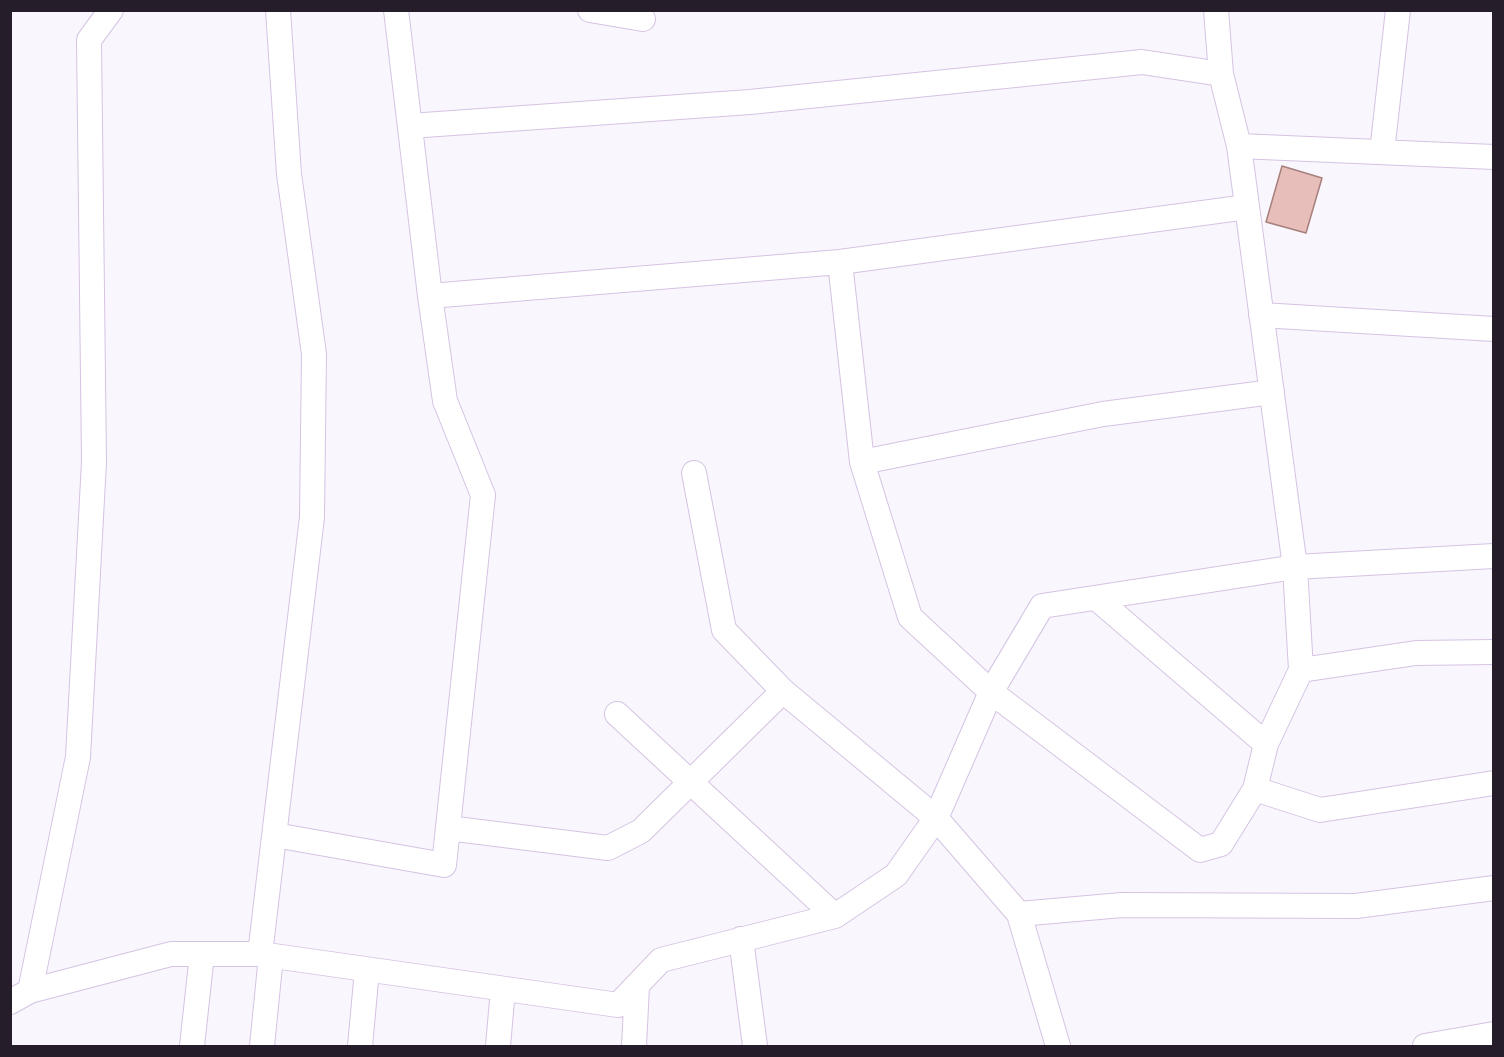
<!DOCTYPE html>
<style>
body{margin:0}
#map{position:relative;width:1504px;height:1057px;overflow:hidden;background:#faf6fd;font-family:"Asap Condensed",sans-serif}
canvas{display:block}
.frame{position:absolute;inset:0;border:12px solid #251e2a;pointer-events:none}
</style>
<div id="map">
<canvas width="1504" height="1057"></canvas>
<div class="frame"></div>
</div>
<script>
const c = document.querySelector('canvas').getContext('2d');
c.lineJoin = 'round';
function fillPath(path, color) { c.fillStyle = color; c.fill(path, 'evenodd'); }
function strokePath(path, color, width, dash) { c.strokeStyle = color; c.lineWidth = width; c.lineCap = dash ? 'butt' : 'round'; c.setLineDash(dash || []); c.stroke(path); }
const building = new Path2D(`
 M 1282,166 L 1322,178 L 1306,233 L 1266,222 Z`);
fillPath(building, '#e7beba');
strokePath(building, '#a6807c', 1.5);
const street = new Path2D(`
 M 590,10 L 643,19
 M 410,126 L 750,102 L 1142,62 L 1221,74
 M 1239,146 L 1494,157
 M 1382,152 L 1398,10
 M 840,262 L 862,462 L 910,617 L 991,692 L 1200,850 L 1221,844 L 1255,789 L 1266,744 L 1301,670 L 1295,567 L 1239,146 L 1221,74 L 1216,10
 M 430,296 L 840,262 L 1247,207
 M 1261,315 L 1494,329
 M 862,462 L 1103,414 L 1272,392
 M 694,473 L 724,630 L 783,691 L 936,818 L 1019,914 L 1058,1046
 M 1096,598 L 1266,744
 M 1301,670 L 1416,653 L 1494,652
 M 617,714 L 835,916
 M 1255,789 L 1320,810 L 1494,783
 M 448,828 L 608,848 L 641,831 L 783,691
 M 275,835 L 444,865 L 483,495 L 445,401 L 430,296 L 396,10
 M 1019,914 L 1122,905 L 1356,906 L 1494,888
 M 741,939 L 755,1046
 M 260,954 L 312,517 L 314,354 L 289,174 L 278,10
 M 30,991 L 78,757 L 94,462 L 89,40 L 111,10
 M 10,1002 L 30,991 L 171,954 L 260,954 L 618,1005 L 661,960 L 835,916 L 896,875 L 936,818 L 991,692 L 1042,606 L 1295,567 L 1494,556
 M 192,1046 L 202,954
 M 262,1046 L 271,956
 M 360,1046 L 367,970
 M 498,1046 L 503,989
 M 634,1046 L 637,986
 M 1425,1046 L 1494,1034`);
strokePath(street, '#d5c3e3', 26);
strokePath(street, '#fff', 24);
</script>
